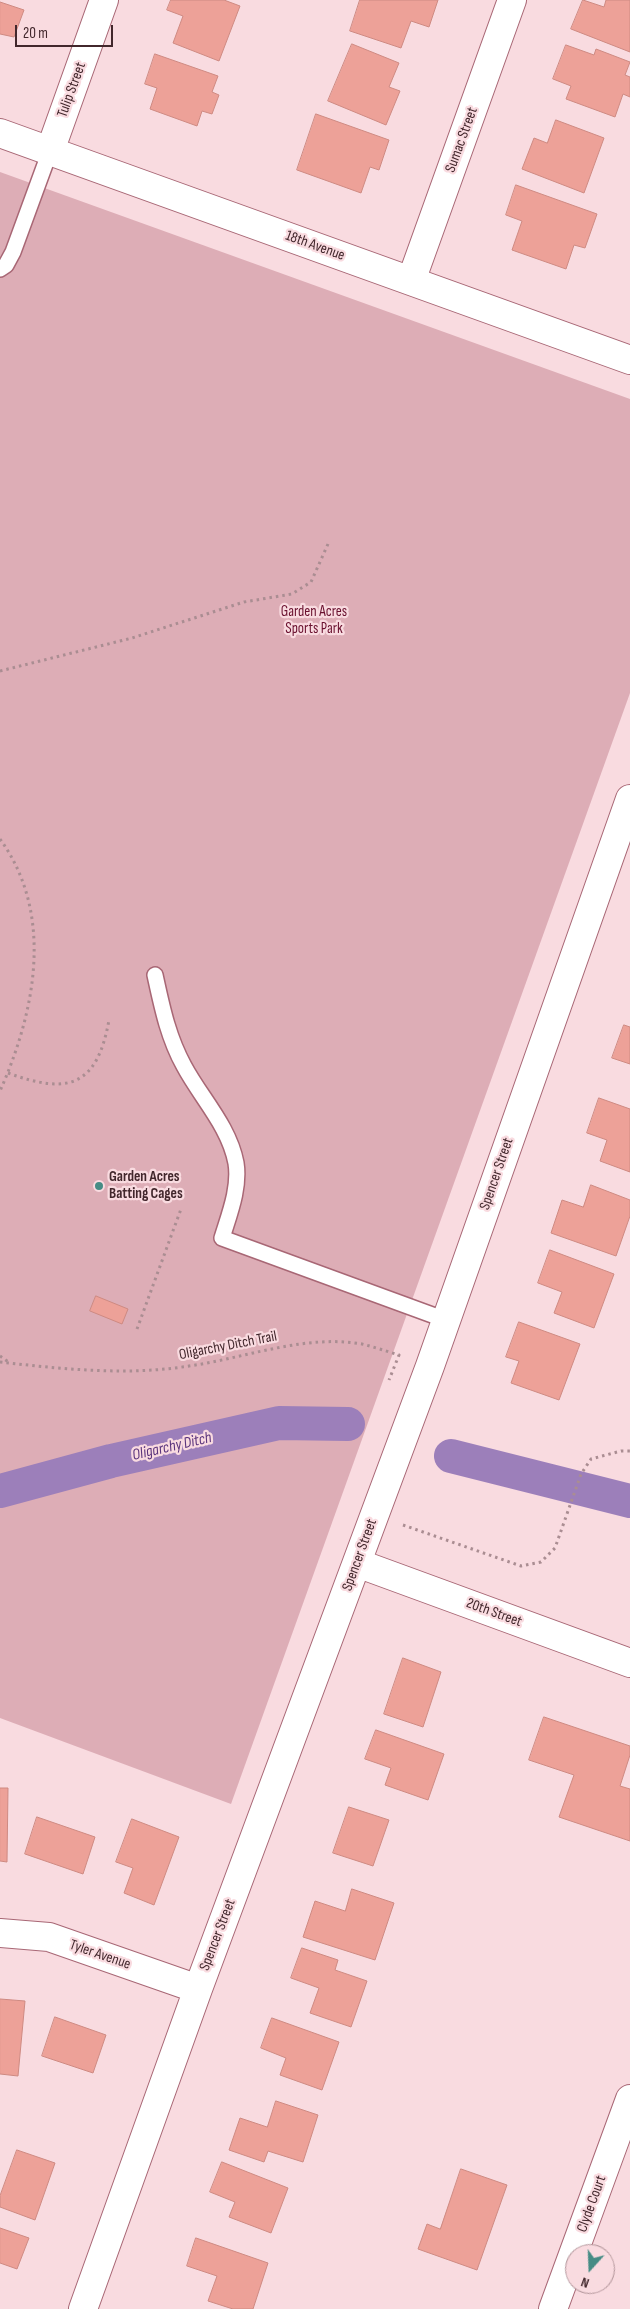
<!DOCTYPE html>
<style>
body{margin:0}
#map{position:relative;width:630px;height:2309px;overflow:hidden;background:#f9dbe0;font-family:"Sofia Sans Condensed",sans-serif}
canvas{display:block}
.north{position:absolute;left:565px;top:2244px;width:50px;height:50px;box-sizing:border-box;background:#f9dbe0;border:1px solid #b09398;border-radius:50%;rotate:200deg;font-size:14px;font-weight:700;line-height:20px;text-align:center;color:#42272c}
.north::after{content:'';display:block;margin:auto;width:18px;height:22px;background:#468c85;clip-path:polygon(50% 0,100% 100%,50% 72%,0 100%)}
.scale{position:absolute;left:15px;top:25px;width:98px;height:22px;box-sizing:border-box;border:2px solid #42272c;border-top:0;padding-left:6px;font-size:15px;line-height:18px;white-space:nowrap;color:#42272c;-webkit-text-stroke:4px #f9dbe0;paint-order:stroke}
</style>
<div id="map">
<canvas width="630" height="2309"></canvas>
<div class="north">N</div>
<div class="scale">20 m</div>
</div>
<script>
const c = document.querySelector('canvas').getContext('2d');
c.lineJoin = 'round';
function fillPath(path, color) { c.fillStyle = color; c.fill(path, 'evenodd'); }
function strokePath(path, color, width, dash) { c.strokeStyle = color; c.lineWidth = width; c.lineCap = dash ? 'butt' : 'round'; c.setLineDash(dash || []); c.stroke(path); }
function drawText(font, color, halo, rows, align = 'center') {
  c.font = font + ' "Sofia Sans Condensed",sans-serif'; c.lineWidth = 4.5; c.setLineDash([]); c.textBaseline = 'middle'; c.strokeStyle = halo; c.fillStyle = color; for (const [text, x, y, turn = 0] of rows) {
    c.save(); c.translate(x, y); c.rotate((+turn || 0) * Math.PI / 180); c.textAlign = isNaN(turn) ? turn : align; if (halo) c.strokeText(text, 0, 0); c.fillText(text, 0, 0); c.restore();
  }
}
fillPath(new Path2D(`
 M 0,172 L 630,399 L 630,693 L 231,1804 L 0,1718 Z`), '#ddadb6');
strokePath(new Path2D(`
 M 451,1456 L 630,1501
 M 0,1491 L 111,1461 L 279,1423 L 348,1424`), '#9c7fba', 34);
const building = new Path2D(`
 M 171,0 L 224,0 L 240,6 L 219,61 L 173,43 L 183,16 L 167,10 Z
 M 360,0 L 438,0 L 429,27 L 411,21 L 401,48 L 350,31 Z
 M 583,0 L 604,7 L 606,0 L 630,0 L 630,52 L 571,29 Z
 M 0,2 L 24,10 L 14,37 L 0,34 Z
 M 352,44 L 399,63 L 389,87 L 400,91 L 386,125 L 328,101 Z
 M 566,45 L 594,55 L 596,49 L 630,62 L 625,75 L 630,77 L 630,97 L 623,94 L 615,117 L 566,99 L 571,86 L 553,79 Z
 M 155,54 L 218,76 L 212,92 L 219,95 L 212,114 L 202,111 L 197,126 L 150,109 L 157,88 L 145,84 Z
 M 316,114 L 389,140 L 379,170 L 370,167 L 361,193 L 297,170 Z
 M 556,120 L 604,138 L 584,193 L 522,169 L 534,138 L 547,143 Z
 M 516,185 L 597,214 L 585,248 L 574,245 L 566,269 L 512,250 L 522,221 L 506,215 Z
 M 624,1025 L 630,1027 L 630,1064 L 612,1058 Z
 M 599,1098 L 630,1109 L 630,1172 L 600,1161 L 607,1140 L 587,1133 Z
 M 591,1185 L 630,1200 L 630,1216 L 616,1256 L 551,1233 L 562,1200 L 583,1207 Z
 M 550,1250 L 614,1274 L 594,1328 L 554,1313 L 562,1292 L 538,1283 Z
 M 96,1296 L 128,1309 L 122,1324 L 90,1311 Z
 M 519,1322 L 580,1344 L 559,1400 L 511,1383 L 519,1361 L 506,1357 Z
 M 403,1658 L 441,1672 L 423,1727 L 384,1714 Z
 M 544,1717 L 630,1746 L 630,1755 L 620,1786 L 630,1789 L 630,1841 L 559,1817 L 574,1775 L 529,1760 Z
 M 376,1730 L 444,1754 L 428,1800 L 385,1785 L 391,1768 L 365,1759 Z
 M 0,1788 L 8,1788 L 7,1862 L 0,1861 Z
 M 349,1807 L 389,1820 L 373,1866 L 333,1853 Z
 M 37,1817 L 95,1837 L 83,1874 L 25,1854 Z
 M 132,1819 L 179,1837 L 154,1905 L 124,1893 L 133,1868 L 116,1862 Z
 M 352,1889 L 394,1903 L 375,1960 L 303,1937 L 315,1901 L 345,1911 Z
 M 302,1948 L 338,1960 L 335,1970 L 367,1981 L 351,2027 L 310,2013 L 319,1988 L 291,1978 Z
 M 0,1999 L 25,2001 L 18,2076 L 0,2074 Z
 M 55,2017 L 106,2035 L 93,2073 L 42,2056 Z
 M 272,2018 L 339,2042 L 322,2090 L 280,2075 L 286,2058 L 261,2048 Z
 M 276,2101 L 318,2115 L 303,2162 L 268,2151 L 264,2162 L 229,2150 L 240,2118 L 267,2127 Z
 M 17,2150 L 55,2163 L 35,2220 L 0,2207 L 0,2196 Z
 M 222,2162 L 288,2188 L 271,2233 L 229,2217 L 235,2202 L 210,2192 Z
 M 461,2169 L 507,2185 L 477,2270 L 418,2249 L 427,2224 L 440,2229 Z
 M 0,2228 L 29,2238 L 17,2269 L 0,2263 Z
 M 196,2238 L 268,2263 L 253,2309 L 233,2309 L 208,2301 L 217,2276 L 187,2266 Z`);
fillPath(building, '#eda198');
strokePath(building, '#ce8a82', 1);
const service = new Path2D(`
 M 0,269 L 6,265 L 13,252 L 50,151
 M 155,975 C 162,1007 168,1037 184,1066 C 201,1098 229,1126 236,1163 C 240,1188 229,1215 222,1238 L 446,1320`);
const minor = new Path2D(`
 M 0,133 L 630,360
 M 50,151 L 104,0
 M 411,281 L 512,0
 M 357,1563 L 630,1663
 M 0,1933 L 49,1937 L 198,1989
 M 83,2309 L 198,1989 L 430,1366 L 630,799
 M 553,2309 L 630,2099`);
strokePath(service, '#a86775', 18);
strokePath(minor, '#a86775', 30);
strokePath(new Path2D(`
 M 0,671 L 132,638 L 244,602 L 292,594 L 311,582 L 328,544
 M 0,839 C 55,915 35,1012 0,1091
 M 8,1073 C 68,1095 97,1087 109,1020
 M 137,1329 L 181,1209
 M 0,1356 L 10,1363
 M 0,1362 C 62,1369 127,1376 189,1366 C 246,1358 304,1334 362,1344 C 374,1347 386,1351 399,1355 L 389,1380
 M 403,1525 L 521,1566 L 541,1562 L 555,1548 L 581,1474 L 591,1459 L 621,1451 L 630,1451`), '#aa8d92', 3, [2.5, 4]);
strokePath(service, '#fff', 15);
strokePath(minor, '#fff', 28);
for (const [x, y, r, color] of [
 [99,1186,5,"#468c85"]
]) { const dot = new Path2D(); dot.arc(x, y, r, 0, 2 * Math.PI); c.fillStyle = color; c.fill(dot); strokePath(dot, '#f9dbe0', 2); }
drawText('15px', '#42272c', '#f9dbe0', [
 ["Tulip Street",72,90,-70],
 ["Sumac Street",462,140,-70],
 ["18th Avenue",315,246,20],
 ["Spencer Street",497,1174,-71],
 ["Oligarchy Ditch Trail",228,1346,-11],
 ["Spencer Street",360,1555,-70],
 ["20th Street",494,1613,20],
 ["Spencer Street",218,1935,-69],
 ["Tyler Avenue",100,1955,19],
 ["Clyde Court",592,2204,-70]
]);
drawText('15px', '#6a112f', '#f9dbe0', [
 ["Garden Acres",314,612],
 ["Sports Park",314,629]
]);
drawText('bold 15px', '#42272c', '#f9dbe0', [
 ["Garden Acres",109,1177],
 ["Batting Cages",109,1194]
], 'left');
drawText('italic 16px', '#5a337c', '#f9dbe0', [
 ["Oligarchy Ditch",172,1447,-13]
]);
</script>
